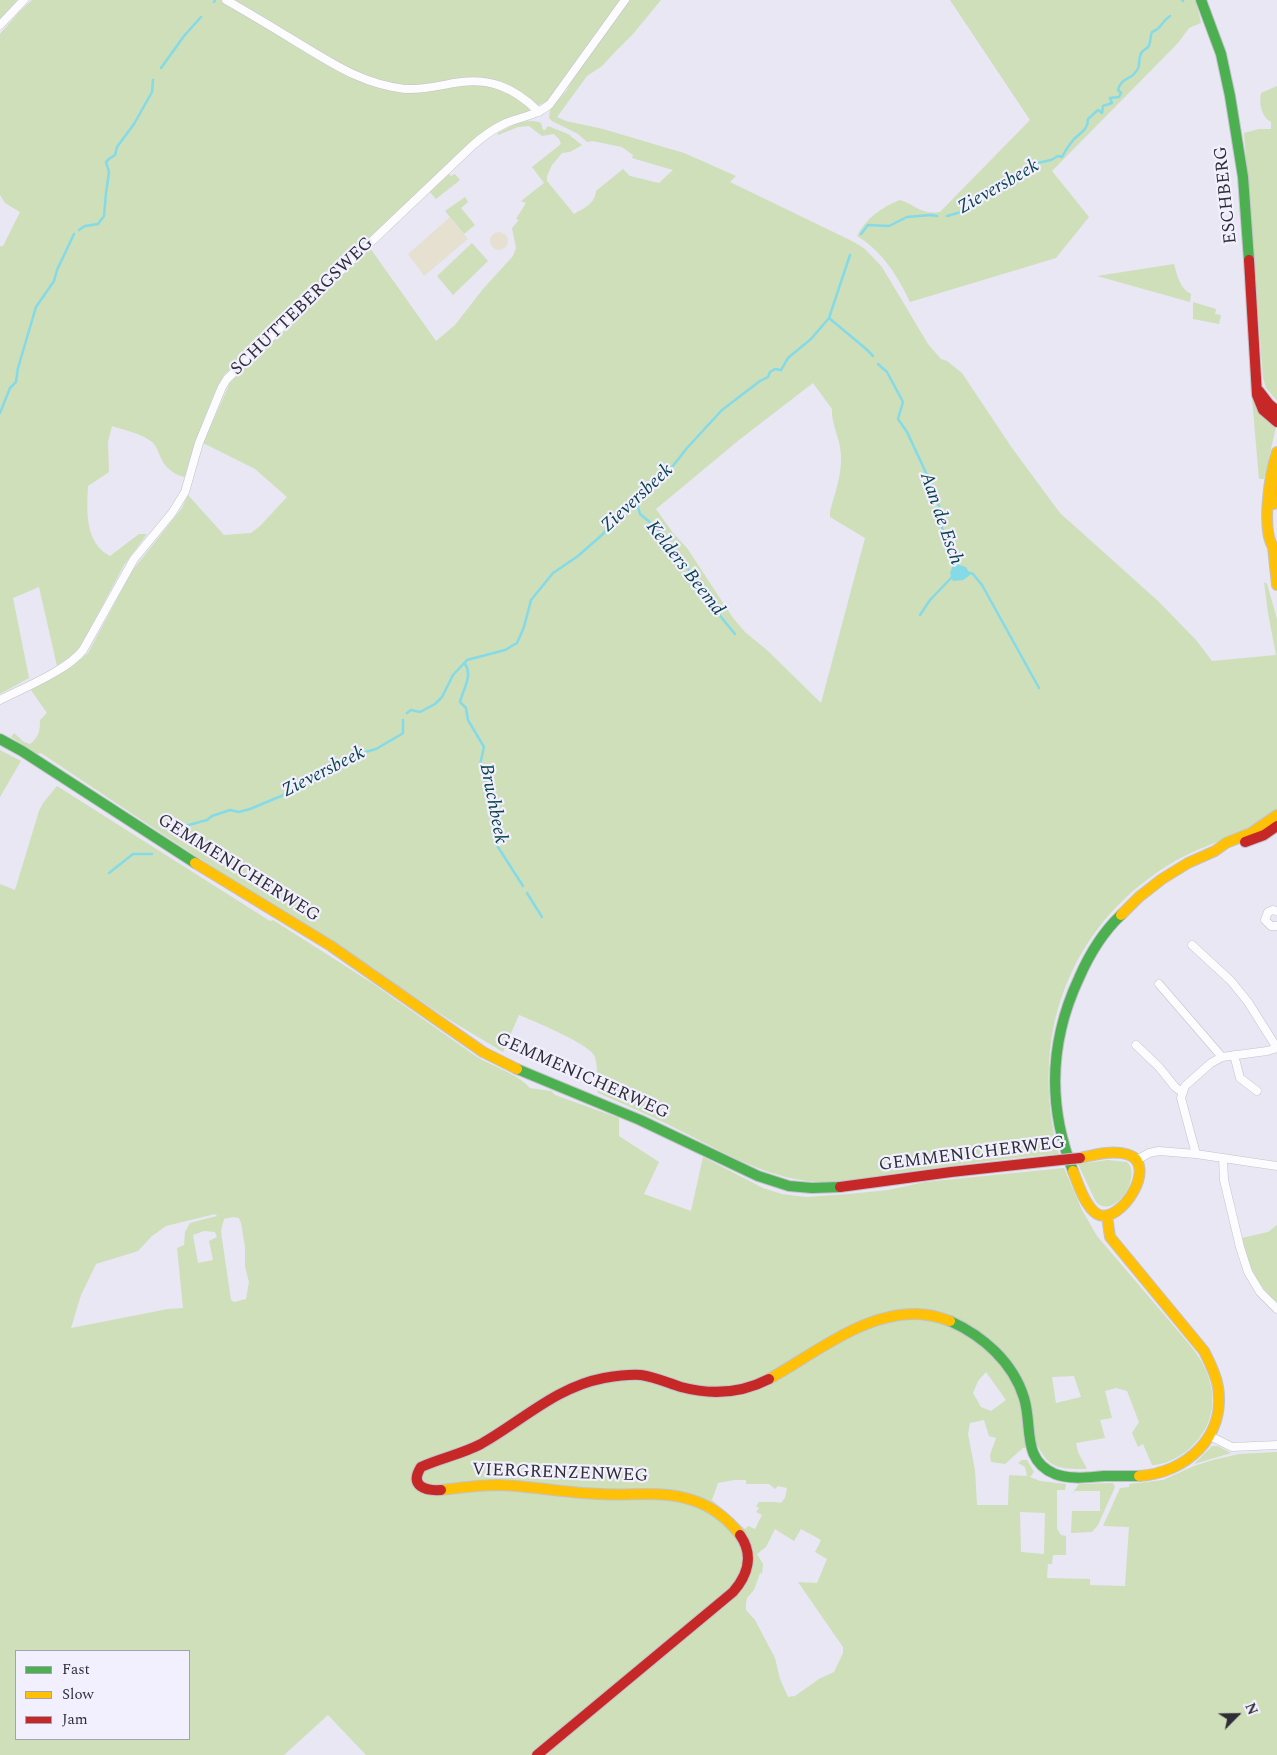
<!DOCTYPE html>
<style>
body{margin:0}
#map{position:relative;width:1277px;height:1755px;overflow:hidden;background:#e8e7f3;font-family:Spectral,serif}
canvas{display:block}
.legend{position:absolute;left:15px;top:1650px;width:175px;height:90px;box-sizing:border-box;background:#f2effe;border:1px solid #a4a2ae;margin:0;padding:6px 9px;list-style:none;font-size:15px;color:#2f2e37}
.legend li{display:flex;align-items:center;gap:10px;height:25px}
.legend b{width:25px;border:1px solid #a4a2ae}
.north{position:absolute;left:1212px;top:1690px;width:50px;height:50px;-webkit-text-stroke:4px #f2effe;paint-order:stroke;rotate:67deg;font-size:14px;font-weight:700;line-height:20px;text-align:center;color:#2f2e37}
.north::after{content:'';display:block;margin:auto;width:18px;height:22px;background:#2f2e37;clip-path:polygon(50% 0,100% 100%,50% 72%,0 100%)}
</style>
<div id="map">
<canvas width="1277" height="1755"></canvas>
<ul class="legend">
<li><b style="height:6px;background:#4caf50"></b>Fast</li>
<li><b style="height:6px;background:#ffc107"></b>Slow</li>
<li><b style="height:6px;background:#c62828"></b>Jam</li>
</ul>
<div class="north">N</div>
</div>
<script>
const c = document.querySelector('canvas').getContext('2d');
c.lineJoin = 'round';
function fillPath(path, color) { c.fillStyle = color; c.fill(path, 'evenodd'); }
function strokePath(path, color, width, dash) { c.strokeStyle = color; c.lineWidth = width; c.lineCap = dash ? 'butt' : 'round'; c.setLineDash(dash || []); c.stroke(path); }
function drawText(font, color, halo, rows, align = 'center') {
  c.font = font + ' Spectral,serif'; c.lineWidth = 4.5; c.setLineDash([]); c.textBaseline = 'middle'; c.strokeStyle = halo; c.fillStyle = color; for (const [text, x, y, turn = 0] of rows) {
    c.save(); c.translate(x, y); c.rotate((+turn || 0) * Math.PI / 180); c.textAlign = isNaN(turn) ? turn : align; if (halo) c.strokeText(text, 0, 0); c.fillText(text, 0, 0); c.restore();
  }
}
fillPath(new Path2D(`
 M 0,0 L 17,0 L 0,20 Z
 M 32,0 L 221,0 L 284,30 L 234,0 L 621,0 L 547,102 L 539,105 L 535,104 L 500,84 L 457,84 C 467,85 479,84 489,85 C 500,86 526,101 530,111 L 507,120 L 346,262 L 224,375 C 216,387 212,400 206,414 C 198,435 190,456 185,477 C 177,476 167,469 163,462 C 159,456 158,447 152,442 C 141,433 124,430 112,426 L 108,442 L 109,472 L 88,486 C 87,511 84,542 110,556 L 139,534 L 147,534 L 124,565 L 83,642 L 74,654 L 57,666 L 39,587 L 13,598 L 29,678 L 0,694 L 0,246 L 3,246 L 20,212 L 5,203 L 0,195 L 0,34 L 19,12 Z
 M 629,0 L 661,0 L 633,34 L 616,51 L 602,66 L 587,76 L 557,117 L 566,121 L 603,129 L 684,153 L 736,176 L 730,182 L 854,242 L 865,249 L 882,267 L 928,344 L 941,359 L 947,361 L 962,373 L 1012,448 L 1060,513 L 1158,601 L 1196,640 L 1212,661 L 1276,655 L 1268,613 L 1264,582 L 1267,584 L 1277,619 L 1277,809 C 1246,836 1204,843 1170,864 C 1067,927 1028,1040 1059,1154 C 1004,1158 950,1166 897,1173 C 870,1177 841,1184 814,1182 C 766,1177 729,1155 687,1134 C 658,1119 628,1106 598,1093 C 597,1081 598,1068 595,1057 C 591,1044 533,1021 519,1015 L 503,1052 L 448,1019 L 333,943 L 212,867 L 41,753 L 37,754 L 11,737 L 14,733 L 24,742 L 30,744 C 39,737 40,731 40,720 L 47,713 L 31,690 L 69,668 L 88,653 L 132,571 L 182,508 L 188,495 L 224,535 L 251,533 L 260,526 L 287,497 L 255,469 L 203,443 L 230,383 L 239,372 L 370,248 L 436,341 L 455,325 L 483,289 L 513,256 L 516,248 L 512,228 L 519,220 L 516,219 L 526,203 L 521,201 L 544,183 L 532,167 L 561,144 L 559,139 L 554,134 L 542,136 L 529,126 L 518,127 L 498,135 L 498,133 C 511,126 526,117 541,123 L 543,130 L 545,130 L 548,126 L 568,134 L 582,145 L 570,152 L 562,153 L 552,165 L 547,176 L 547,181 L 574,214 C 584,208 595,204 596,191 L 623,169 L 630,176 L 659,183 L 673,170 L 632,158 L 633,155 L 622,147 L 592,141 L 587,142 L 578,134 L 552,121 L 549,118 L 550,110 L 567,90 L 575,73 ZM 813,383 L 832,409 C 831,422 838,434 840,447 C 844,469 836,490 830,511 L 830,517 L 865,538 L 821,703 L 768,651 L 745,632 L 733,618 L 687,548 L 673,533 L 656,509 L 739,440 Z
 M 950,0 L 1196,0 L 1201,23 L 1189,28 L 1178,43 L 1052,171 L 1089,217 L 1056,258 L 910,302 C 897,275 883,252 857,236 C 866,218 882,207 900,200 C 916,205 921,215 940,212 L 1030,120 Z
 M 1277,86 L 1277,401 L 1266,388 L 1263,378 L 1244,133 L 1259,129 L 1271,129 L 1271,122 C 1261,117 1259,103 1261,93 Z
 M 448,173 L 451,176 L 455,174 L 460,180 L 436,199 L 428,190 Z
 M 465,197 L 468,202 L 461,208 L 475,225 L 464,234 L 445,211 Z
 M 472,243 L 488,261 L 453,295 L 437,276 Z
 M 1174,264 C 1177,275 1180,289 1191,294 L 1190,302 L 1097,276 Z
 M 1193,302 L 1216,309 L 1215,314 L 1221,315 L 1219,324 L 1193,319 Z
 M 1250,375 L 1252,376 C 1253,396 1258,415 1276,427 L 1264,479 L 1259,479 Z
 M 0,750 L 21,761 L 0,797 Z
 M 57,786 L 270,921 L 273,920 L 372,983 L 477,1057 C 494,1067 518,1074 530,1088 L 551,1091 L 555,1095 L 619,1118 L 619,1136 L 659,1162 L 644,1194 L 691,1211 L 703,1157 L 763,1188 L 782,1194 L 806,1197 L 848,1194 L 888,1190 L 925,1182 L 1064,1168 L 1082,1210 L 1097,1236 L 1190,1345 C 1218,1379 1223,1420 1187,1451 C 1177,1458 1164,1465 1152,1465 L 1143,1444 L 1138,1447 L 1132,1433 L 1139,1422 L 1127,1391 L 1116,1388 L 1105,1391 L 1112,1418 L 1100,1420 L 1105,1438 L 1076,1443 L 1078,1452 L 1087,1469 C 1063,1469 1049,1470 1038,1446 L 1023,1448 L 1005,1464 L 991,1462 L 990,1455 L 996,1438 L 989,1436 L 984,1420 L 970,1423 L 968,1434 L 975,1470 L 977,1505 L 1008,1505 L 1009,1475 L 1027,1476 L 1025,1467 L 1018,1463 L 1022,1460 L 1027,1460 L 1034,1472 L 1030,1477 L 1040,1481 L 1066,1484 L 1065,1490 L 1057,1490 L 1057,1529 L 1061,1535 L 1066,1536 L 1066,1555 L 1053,1555 L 1052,1564 L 1048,1564 L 1047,1578 L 1090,1579 L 1090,1585 L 1125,1586 L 1129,1527 L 1103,1526 L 1120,1488 L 1129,1487 L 1129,1484 L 1163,1480 L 1194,1466 L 1213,1460 L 1239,1454 L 1277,1452 L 1277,1755 L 366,1755 L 328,1715 L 284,1755 L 0,1755 L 0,884 L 15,890 L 39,811 L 43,803 ZM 215,1214 L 217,1216 L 190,1223 L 185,1232 L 184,1245 L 177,1248 L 183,1308 L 168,1309 L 71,1328 L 81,1295 L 96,1264 L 138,1251 L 152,1236 L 166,1226 ZM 233,1217 L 239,1218 L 241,1223 L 245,1247 L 245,1267 L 249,1282 L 246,1299 L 234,1302 L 231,1300 L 222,1239 L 221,1231 L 224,1219 ZM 204,1231 L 215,1232 L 217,1237 L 209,1241 L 213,1260 L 198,1263 L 193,1235 ZM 986,1372 L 1006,1400 L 991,1411 L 981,1407 L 973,1393 L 978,1381 ZM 1074,1376 L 1081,1397 L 1056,1403 L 1052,1377 ZM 734,1480 L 746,1480 L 746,1484 L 769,1484 L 775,1489 L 778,1486 L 787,1488 L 785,1498 L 781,1503 L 776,1502 L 759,1502 L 756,1506 L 759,1508 L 756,1512 L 762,1515 L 755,1529 L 748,1526 L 745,1529 L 712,1500 L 718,1483 ZM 1020,1512 L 1045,1513 L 1044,1554 L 1021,1552 ZM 775,1529 L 794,1541 L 801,1529 L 821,1540 L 815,1552 L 827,1559 L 817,1583 L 798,1582 L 843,1647 L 843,1653 L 834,1672 L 819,1679 L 795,1696 L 788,1697 L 780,1679 L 775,1658 L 755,1620 L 746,1610 L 746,1603 L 747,1598 L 754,1590 L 760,1573 L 762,1574 L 763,1564 L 757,1554 L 766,1547 ZM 16,1651 L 189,1651 L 189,1739 L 16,1739 Z
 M 1108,1160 L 1127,1162 C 1143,1176 1114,1221 1096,1202 L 1078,1164 Z
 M 1277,1225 L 1277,1302 C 1257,1286 1247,1263 1242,1238 L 1268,1232 Z
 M 1212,1446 L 1218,1446 L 1231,1453 L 1194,1464 Z
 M 1113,1483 L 1115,1487 L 1098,1525 L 1092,1532 L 1071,1533 L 1072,1511 L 1100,1511 L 1100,1491 L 1075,1491 L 1072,1494 L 1079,1484 Z`), '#cedfba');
fillPath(new Path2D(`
 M 450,217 L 468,239 L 424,276 L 408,254 Z
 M490 241a9 9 0 1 1 18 0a9 9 0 1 1-18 0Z`), '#e6e0d1');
fillPath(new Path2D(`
 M 956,564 L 966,567 L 970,574 L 969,576 L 963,580 L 953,581 L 950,573 L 953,565 Z`), '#85dae8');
strokePath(new Path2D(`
 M 1182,0 L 1183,1
 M 214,2 L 215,0
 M 161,68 L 184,36 L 201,17
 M 947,216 L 961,212 L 973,202 L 992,193 L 995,190 L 1014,180 L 1028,170 L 1033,164 L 1051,160 L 1058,156 L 1062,157 C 1065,151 1070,144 1074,139 C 1081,132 1088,130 1088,119 L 1098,110 L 1102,113 L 1103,106 L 1112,103 L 1110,98 L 1119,97 L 1121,93 L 1118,90 C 1121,78 1129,80 1134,74 C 1141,66 1138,66 1140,56 C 1141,50 1144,51 1148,47 C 1151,44 1150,36 1152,32 C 1161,29 1162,21 1170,16
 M 79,230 L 85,226 L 98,224 L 104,216 L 106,193 L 109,172 L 106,162 L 109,159 L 115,155 L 117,147 L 134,124 L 152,92 L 153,80
 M 861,234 L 868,225 L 889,226 L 907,217 L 930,215 L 937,216
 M 829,318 L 865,348 L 873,356
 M 878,364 L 887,372 L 903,402 L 898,419 L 907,432 L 935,492 L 941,513 L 941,525 L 955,566
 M 0,413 L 10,388 L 16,382 L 18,368 L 36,307 L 54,281 L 57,270 L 74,234
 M 637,503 L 640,514 L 657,528 L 672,551 L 695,577 L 707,600 L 735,634
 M 967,572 L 973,574 L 982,585 L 1039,688
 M 920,615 L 930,600 L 953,576
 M 465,664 C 473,675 463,690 460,702 L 466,708 L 468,720 L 484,747 L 480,765 L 494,807 L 493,812 L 498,847 L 523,886
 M 407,713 L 411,710 L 420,712 L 435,704 L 442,697 L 453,675 L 467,660 L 505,650 L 517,643 L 524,627 L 531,600 L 553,573 L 578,556 L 603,534 L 616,518 L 637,503 L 641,497 L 661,481 L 687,448 L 722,410 L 760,381 L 768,377 L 770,372 L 775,369 L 781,370 L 788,358 L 811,339 L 829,318 L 850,255
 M 176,831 L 185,826 L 207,820 L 212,816 L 230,810 L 239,812 L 250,809 L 286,794 L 294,787 L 317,778 L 322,779 C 329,774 344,766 349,760 L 356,759 L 362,753 L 376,749 L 400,735 L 403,733 L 403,720
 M 109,873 L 133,854 L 152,854
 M 527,893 L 542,917`), '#85dae8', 2.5);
const street = new Path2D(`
 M 226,0 C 249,13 272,27 295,41 C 332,63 361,84 405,89 C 421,90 438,86 454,83 C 489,77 514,87 539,112
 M 0,25 L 24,0
 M 0,700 C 23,688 68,670 83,650 L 134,559 L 172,513 L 185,492 L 199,443 L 222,387 L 227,379 L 472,146 C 482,137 493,129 506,123 C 520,117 538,115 550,104 L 625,0
 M 1277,911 L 1273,910 L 1268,912 L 1265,920 L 1271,926 L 1277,926
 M 1192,945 L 1231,981 L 1248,1002 L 1277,1048
 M 1159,984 L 1222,1057
 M 1136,1045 L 1159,1067 L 1175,1087 L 1182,1092
 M 1234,1055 L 1240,1078 L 1257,1091
 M 1196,1154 L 1181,1098 L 1185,1086 L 1211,1063 L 1222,1057 L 1267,1051 L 1277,1048
 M 1223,1158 L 1224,1180 L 1240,1247 L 1248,1272 L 1260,1292 L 1277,1309
 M 1137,1160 L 1149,1153 L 1159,1151 L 1196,1154 L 1277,1166
 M 1210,1436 L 1232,1447 L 1277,1445`);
const fast = new Path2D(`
 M 1201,0 L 1221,54 L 1230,96 L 1243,177 L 1249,260
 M 0,739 L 22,751 L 195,863
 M 517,1069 L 640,1120 L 758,1176 L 789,1186 L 812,1188 L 840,1187
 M 1073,1171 C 1047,1105 1049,1042 1079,978 C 1089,955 1103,932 1121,915
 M 950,1321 C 983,1336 1013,1362 1024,1398 C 1033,1426 1021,1460 1055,1474 C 1071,1480 1089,1477 1104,1476 C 1116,1476 1127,1476 1139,1476`);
const slow = new Path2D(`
 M 1277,452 C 1270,473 1261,528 1273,547 L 1277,585
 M 1274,504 L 1277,478
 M 195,863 L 331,946 L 483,1052 L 517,1069
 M 1121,915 L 1139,897 L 1162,879 L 1188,863 L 1215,851 L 1226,843 L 1251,833 L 1277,815
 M 1073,1171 C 1078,1184 1085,1206 1097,1214 C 1120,1227 1161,1162 1126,1154 C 1111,1150 1094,1155 1080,1158
 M 1107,1216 L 1110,1237 L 1204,1351 C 1210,1363 1216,1374 1218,1387 C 1226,1437 1186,1473 1139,1476
 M 769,1379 C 814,1354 863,1313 916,1314 C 928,1314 939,1317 950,1321
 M 441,1490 C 460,1488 479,1485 498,1485 C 532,1486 566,1493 601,1494 C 631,1496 663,1490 692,1500 C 711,1506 728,1519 740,1535`);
const jam = new Path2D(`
 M 1249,260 L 1257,395 L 1263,410 L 1277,422
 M 1259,391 L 1269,404 L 1277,411
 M 1245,842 L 1264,835 L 1277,826
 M 840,1187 L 951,1172 L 1051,1161
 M 441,1490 C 425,1491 409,1486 421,1467 C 441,1458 462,1454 481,1444 C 522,1421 556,1387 604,1378 C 616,1376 629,1374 641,1375 C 655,1377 668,1383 681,1387 C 711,1395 742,1393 769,1379
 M 537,1755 L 733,1592 C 748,1575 754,1555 740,1535`);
strokePath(street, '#c3c2cc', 9);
strokePath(fast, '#c3c2cc', 12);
strokePath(slow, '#c3c2cc', 12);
strokePath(jam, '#c3c2cc', 12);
strokePath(street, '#fcfbfd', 8);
strokePath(fast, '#4caf50', 10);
strokePath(slow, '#ffc107', 10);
strokePath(jam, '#c62828', 10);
const jamBridge = new Path2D(`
 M 1051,1161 L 1080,1158`);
strokePath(jamBridge, '#c3c2cc', 12, []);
strokePath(jamBridge, '#c62828', 10);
drawText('18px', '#2f2e37', '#f2effe', [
 ["ESCHBERG",1227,195,-96],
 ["SCHUTTEBERGSWEG",303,307,-44],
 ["GEMMENICHERWEG",238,869,32],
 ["GEMMENICHERWEG",582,1077,24],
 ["GEMMENICHERWEG",972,1155,-7],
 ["VIERGRENZENWEG",560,1474,2]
]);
drawText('italic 19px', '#09434a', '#f2effe', [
 ["Zieversbeek",999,188,-30],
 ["Zieversbeek",638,499,-43],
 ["Aan de Esch",940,519,71],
 ["Kelders Beemd",684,569,52],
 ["Zieversbeek",324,773,-27],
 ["Bruchbeek",492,804,79]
]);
</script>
